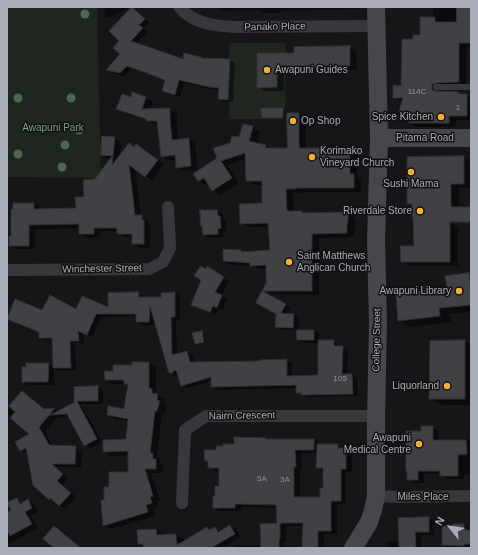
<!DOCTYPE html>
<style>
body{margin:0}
#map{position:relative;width:478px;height:555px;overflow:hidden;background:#161618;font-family:Arial,sans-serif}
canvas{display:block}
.frame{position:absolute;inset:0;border:8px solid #a8adb8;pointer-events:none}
.north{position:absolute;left:430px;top:507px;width:40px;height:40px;-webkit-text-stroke:3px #111113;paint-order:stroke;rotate:300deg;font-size:11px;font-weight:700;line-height:16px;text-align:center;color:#a8adb8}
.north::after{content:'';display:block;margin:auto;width:14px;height:18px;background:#a8adb8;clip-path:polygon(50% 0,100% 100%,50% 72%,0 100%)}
</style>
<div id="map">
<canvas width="478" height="555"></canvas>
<div class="frame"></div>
<div class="north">N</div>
</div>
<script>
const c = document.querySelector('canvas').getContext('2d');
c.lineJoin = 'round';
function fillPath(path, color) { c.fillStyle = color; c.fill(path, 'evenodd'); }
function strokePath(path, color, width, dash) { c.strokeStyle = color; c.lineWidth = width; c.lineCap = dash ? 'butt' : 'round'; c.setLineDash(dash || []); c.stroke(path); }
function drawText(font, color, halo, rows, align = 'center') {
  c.font = font + ' Arial,sans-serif'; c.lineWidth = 3; c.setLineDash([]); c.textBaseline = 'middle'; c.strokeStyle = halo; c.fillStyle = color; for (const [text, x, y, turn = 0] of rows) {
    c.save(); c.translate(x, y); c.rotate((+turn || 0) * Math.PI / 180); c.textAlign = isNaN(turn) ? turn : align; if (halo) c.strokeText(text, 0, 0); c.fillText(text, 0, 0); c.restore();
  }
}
fillPath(new Path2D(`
 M 7,7 L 97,7 L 101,178 L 8,177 L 7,182 Z
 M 229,43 L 286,43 L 285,119 L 229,119 Z`), '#1e261f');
fillPath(new Path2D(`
 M 105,7 L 132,7 L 109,18 L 104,16 Z
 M 216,7 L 358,7 L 358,9 L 280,11 L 280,13 L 264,13 L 260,10 L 223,11 Z
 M 433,7 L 471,7 L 471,47 L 467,47 L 466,86 L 440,89 L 439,92 L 458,92 L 463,95 L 467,95 L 471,98 L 471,120 L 456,120 L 456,127 L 417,127 L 410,123 L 408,115 L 401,111 L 403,103 L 394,98 L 402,87 L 414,40 L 421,36 L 433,18 Z
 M 132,8 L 138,11 L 149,23 L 144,28 L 148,32 L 136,44 L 184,60 L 203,59 L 230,60 L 235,63 L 233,102 L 224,102 L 219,99 L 220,90 L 215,90 L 184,83 L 180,97 L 168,94 L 163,91 L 166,80 L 132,68 L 125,76 L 112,73 L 107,70 L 122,54 L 121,41 Z
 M 350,47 L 356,51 L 357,70 L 284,71 L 284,91 L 265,91 L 258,87 L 258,54 L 295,54 Z
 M 133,94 L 146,98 L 153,102 L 150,110 L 170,110 L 177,114 L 177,124 L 178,140 L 188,139 L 195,143 L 198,170 L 184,171 L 177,167 L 176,160 L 169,160 L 161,156 L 158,124 L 154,124 L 148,121 L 125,112 L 118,108 L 131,98 Z
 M 282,109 L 285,110 L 285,119 L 265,119 L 263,118 Z
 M 299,114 L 306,118 L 306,149 L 350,149 L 358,153 L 357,177 L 361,179 L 361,192 L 303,192 L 303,193 L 293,193 L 294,212 L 302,212 L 306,214 L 348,213 L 355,218 L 356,226 L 354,226 L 354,237 L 319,238 L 319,295 L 271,294 L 264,290 L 267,283 L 267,269 L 259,269 L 254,266 L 231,265 L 224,261 L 241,251 L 243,252 L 271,251 L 269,227 L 248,227 L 240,223 L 263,204 L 263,185 L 255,185 L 247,181 L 246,159 L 227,165 L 239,183 L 221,195 L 213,190 L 209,184 L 206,185 L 199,181 L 195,174 L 218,159 L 231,143 L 240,139 L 244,125 L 253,127 L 260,132 L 257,144 L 266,146 L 271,149 L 288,149 ZM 209,176 L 201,181 L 201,179 Z
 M 114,138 L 121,142 L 120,157 L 129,144 L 135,147 L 137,145 L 164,164 L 152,180 L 135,168 L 141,216 L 148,220 L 148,224 L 150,225 L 150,248 L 140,248 L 133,244 L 133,237 L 124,237 L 118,233 L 118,231 L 100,231 L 100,237 L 87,238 L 80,234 L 80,228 L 35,229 L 35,249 L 16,249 L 10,246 L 12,237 L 34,204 L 40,208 L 40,209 L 77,208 L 96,180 L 112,159 L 108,159 L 102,155 Z
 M 464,157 L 471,161 L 471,188 L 459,188 L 459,217 L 449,222 L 458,227 L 458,266 L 410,266 L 402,262 L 415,247 L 413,206 L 408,203 Z
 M 201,211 L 217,211 L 223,214 L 223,219 L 226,221 L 226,231 L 223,231 L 224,237 L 209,238 L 204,235 Z
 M 208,268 L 229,281 L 221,295 L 227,299 L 223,310 L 218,309 L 216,314 L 198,307 L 206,270 Z
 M 469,274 L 471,275 L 471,312 L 450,314 L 451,322 L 410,327 L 399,320 Z
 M 138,293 L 144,296 L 144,298 L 162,298 L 174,293 L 180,296 L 180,320 L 176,320 L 177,355 L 187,352 L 192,355 L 195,363 L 286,360 L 292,363 L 292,377 L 318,376 L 319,343 L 304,343 L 298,340 L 298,330 L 282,330 L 276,326 L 277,313 L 262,293 L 291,308 L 287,315 L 294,315 L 299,318 L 299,331 L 314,331 L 319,334 L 319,341 L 334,341 L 339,344 L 339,347 L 343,347 L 348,350 L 347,375 L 352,375 L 357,378 L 358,396 L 307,397 L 297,392 L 297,388 L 217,390 L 212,387 L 212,381 L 187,388 L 181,385 L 179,375 L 175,376 L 170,373 L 156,325 L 143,325 L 137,322 L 137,316 L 101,317 L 93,337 L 83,333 L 84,343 L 75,343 L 76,370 L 59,371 L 54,368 L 54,385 L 28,385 L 23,381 L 27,368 L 48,364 L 54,367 L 53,340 L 45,340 L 40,337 L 40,332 L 14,322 L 8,319 L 43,311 L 109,309 Z
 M 201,332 L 204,334 L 206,343 L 198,345 L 196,343 Z
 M 465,341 L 471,344 L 471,405 L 442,405 L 430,399 Z
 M 149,363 L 156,367 L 156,392 L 159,394 L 159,396 L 165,400 L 164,405 L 167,406 L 165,415 L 162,414 L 157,457 L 160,458 L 160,462 L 163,464 L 163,473 L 151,473 L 160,500 L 157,501 L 158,507 L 153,509 L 155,516 L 111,529 L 104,525 L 105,501 L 110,488 L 129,473 L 129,455 L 111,456 L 104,452 L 127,440 L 129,421 L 115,419 L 108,415 L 125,410 L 129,386 L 126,384 L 113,384 L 106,380 L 114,372 L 133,366 Z
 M 98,387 L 103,390 L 103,404 L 81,404 L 102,442 L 90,448 L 85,445 L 70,417 L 56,418 L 45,431 L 53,447 L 75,447 L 82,451 L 81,467 L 56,467 L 68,478 L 63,485 L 76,497 L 65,509 L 50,499 L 28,453 L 27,454 L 20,450 L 31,434 L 7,414 L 7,410 L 22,392 L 28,395 L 45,410 L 54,409 L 59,411 L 77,402 L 75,401 ZM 50,412 L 53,412 L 37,431 L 35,430 Z
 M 432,427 L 439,431 L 439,441 L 459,441 L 471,440 L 471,474 L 464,474 L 464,479 L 448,479 L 441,475 L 441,474 L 424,474 L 424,483 L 415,483 L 408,479 L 422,432 Z
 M 266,439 L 313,440 L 319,443 L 319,445 L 338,445 L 352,452 L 352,472 L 346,471 L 346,504 L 337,504 L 337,534 L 324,534 L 324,548 L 303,548 L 304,526 L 286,526 L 286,542 L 284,542 L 284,548 L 234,548 L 234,545 L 262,546 L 278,524 L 277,508 L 241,507 L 241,511 L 220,511 L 214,508 L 216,497 L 220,487 L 220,471 L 215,471 L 209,467 L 209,462 L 206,460 L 217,451 L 235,445 ZM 301,453 L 318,453 L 318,468 L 324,472 L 324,489 L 321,498 L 300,498 L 300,470 L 302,470 Z
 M 17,499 L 23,503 L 28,500 L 34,504 L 38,512 L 31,516 L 38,528 L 8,544 L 10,548 L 7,548 L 7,517 L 13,511 Z
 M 428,518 L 434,521 L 434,535 L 421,535 L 421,548 L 387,548 L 387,541 L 400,541 Z
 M 464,525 L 469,528 L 469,531 L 471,531 L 471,548 L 448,548 L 443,545 L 454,528 Z
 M 230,526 L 236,529 L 240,537 L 221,548 L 193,548 L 207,528 L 211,530 L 215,528 L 221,532 Z
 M 54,527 L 60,530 L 80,547 L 80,548 L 55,548 Z
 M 156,530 L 165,535 L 176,535 L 185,540 L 185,548 L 144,548 L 144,546 L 139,543 L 138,531 Z`), '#0007');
const building = new Path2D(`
 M 132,7 L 145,19 L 139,25 L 143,28 L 131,41 L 183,59 L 184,53 L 201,57 L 201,58 L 230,59 L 228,100 L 218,99 L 219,88 L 209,87 L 179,80 L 175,95 L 162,91 L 165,80 L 147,73 L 127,66 L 120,73 L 106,70 L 120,54 L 113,48 L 119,41 L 109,31 Z
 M 457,7 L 471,7 L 471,43 L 459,43 L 459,82 L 436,83 L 432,84 L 432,90 L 436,91 L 459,92 L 459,94 L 467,94 L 467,116 L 449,116 L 449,123 L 409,123 L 408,113 L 399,111 L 403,98 L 393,98 L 393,85 L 401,86 L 402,39 L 413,39 L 413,35 L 420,35 L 420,17 L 435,17 L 435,22 L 456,22 Z
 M 350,46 L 350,66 L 277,68 L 277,87 L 257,88 L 257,53 L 294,53 L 294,47 Z
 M 132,92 L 146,97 L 142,109 L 170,108 L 170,119 L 172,140 L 189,138 L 191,166 L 176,168 L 175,155 L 161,157 L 157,121 L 146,121 L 146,119 L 116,109 L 122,94 L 131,97 Z
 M 261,108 L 283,108 L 283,118 L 262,118 Z
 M 287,113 L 299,113 L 299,148 L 350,148 L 350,174 L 354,174 L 354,188 L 296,188 L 296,189 L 286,189 L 287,211 L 302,211 L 302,213 L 348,212 L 348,223 L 347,223 L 347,233 L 312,234 L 312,291 L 262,291 L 266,283 L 266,265 L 250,266 L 250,263 L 223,261 L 223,249 L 241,250 L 241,252 L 270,250 L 268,223 L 240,224 L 239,204 L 262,203 L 262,181 L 246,181 L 245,153 L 221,161 L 232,178 L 212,191 L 204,178 L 198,181 L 193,174 L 217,158 L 213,148 L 230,143 L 232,136 L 239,137 L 243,124 L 253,126 L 249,141 L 266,145 L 265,148 L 287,148 Z
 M 102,136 L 115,137 L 112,165 L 129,143 L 134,147 L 136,144 L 158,160 L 145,177 L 129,165 L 135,215 L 142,215 L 142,220 L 144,220 L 144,244 L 132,244 L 132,234 L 117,234 L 117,228 L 94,228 L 94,234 L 79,234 L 79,224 L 29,225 L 29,246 L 9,246 L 9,236 L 11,236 L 11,209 L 13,209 L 13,203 L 34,203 L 34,208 L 35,209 L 76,208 L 75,197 L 84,197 L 83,180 L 95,179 L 112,156 L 101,155 Z
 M 464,156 L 464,184 L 451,184 L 451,207 L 471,207 L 471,222 L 450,222 L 450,262 L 401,262 L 400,246 L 414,246 L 413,217 L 412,217 L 412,204 L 407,204 L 407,157 Z
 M 200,210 L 217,210 L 218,216 L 220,216 L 221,228 L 218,229 L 218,234 L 203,235 L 202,226 L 201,226 Z
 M 201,266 L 206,269 L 207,266 L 224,277 L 215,292 L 222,295 L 217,308 L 213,306 L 210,312 L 191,305 L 201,280 L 194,276 Z
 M 469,273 L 471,290 L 471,305 L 439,308 L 440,316 L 398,321 L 396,294 L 447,287 L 445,276 Z
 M 262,291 L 286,304 L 281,313 L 294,314 L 293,328 L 275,327 L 276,314 L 256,303 Z
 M 138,292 L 139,297 L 161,297 L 161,293 L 175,292 L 175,317 L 171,317 L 172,355 L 187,351 L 190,362 L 260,361 L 260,360 L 287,359 L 287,376 L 318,375 L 318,340 L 334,340 L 334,346 L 343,346 L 342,374 L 352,374 L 353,394 L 301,395 L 301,393 L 296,393 L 296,385 L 211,387 L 211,377 L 181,386 L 176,370 L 173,371 L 173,373 L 169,373 L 150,306 L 149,322 L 136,322 L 136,314 L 96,314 L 87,335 L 78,331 L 79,341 L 70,341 L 71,368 L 53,368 L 52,338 L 39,338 L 39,332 L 7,319 L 15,299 L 42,310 L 50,295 L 76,309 L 82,296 L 108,307 L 108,293 Z
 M 297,330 L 314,330 L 314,340 L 297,340 Z
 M 202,331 L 204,342 L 195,344 L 192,333 Z
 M 465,340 L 465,399 L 429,399 L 430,341 Z
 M 132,362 L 149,362 L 149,388 L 152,389 L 152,393 L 158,394 L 157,400 L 160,401 L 157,411 L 155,411 L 150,453 L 153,453 L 153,459 L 156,459 L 156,469 L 145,469 L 153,496 L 150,497 L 152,503 L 146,505 L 148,512 L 103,526 L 101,500 L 104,500 L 104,487 L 109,487 L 109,472 L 128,472 L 128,451 L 103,452 L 103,440 L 126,439 L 128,419 L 107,415 L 108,406 L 124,409 L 128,384 L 124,384 L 124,380 L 105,380 L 104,371 L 113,371 L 113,365 L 132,365 Z
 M 26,363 L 49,363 L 48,382 L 22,382 L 22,366 L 26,367 Z
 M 98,386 L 98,401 L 77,401 L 97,439 L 84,446 L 67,414 L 50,415 L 75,402 L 74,402 L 74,387 Z
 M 22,391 L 44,409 L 55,408 L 39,427 L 49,445 L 76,446 L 75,464 L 52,464 L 63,474 L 57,481 L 71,493 L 59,506 L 50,498 L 49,500 L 33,485 L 26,448 L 20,451 L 15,442 L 29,434 L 10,418 L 15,412 L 9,406 Z
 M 421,426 L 433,426 L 433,440 L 466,440 L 467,454 L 458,455 L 458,476 L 440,476 L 440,471 L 418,471 L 418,480 L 407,480 L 407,471 L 406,471 L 406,431 L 421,431 Z
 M 234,437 L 266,438 L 266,439 L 314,439 L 314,450 L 295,450 L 296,467 L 294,467 L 294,497 L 320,497 L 320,488 L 323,488 L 323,468 L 316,468 L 317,444 L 338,444 L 338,448 L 346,448 L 346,469 L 341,469 L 341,501 L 331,501 L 331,531 L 318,531 L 318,548 L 302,548 L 303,523 L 280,523 L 280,539 L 279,539 L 279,548 L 261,548 L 260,524 L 277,523 L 276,505 L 235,504 L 235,508 L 213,508 L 213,496 L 215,496 L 215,486 L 219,486 L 219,468 L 208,468 L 208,461 L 205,461 L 204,450 L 216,450 L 216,446 L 223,446 L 223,444 L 234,444 Z
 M 17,498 L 20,504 L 28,499 L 32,508 L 25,512 L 32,524 L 10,536 L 7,530 L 7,513 L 11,510 L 7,503 Z
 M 429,517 L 429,532 L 415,532 L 416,548 L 399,548 L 398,518 Z
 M 453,524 L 464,524 L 464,530 L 471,530 L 471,544 L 464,544 L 464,546 L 442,545 L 442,526 L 453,527 Z
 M 230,525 L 235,534 L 211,548 L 143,548 L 143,544 L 138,544 L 137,530 L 156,529 L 157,535 L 176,534 L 177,545 L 207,527 L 209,530 L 215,527 L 218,532 Z
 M 54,526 L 81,548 L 54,548 L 43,539 Z`);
fillPath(building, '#404145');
strokePath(building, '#303034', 1);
strokePath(new Path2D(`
 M 436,87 L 471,87`), '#37383d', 6);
strokePath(new Path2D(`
 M 179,7 C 194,24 215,26 236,27 L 376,26
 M 7,270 L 149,269 L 163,262 L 170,248 L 168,207
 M 376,496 L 399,497 L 471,496
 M 182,503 L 185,430 L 206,416 L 376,416`), '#37383d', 12);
strokePath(new Path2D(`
 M 379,138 L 471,138
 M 353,548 L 360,537 L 369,522 L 373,510 L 376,496 L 376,416 L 378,323 L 376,241 L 379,138 L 376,7`), '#45474d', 18);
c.fillStyle = '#506452';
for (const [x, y] of [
 [85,14],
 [18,98],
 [71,98],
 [79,130],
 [65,145],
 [18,154],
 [62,167]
]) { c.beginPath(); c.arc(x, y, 4.5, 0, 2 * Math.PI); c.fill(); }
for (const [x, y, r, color] of [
 [267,70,4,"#f2b134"],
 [441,117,4,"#f2b134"],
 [293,121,4,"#f2b134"],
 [312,157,4,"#f2b134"],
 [411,172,4,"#f2b134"],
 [420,211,4,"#f2b134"],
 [289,262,4,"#f2b134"],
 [459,291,4,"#f2b134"],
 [447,386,4,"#f2b134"],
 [419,444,4,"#f2b134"]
]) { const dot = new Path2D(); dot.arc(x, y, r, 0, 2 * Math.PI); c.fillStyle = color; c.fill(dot); strokePath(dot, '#111113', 1.5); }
drawText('8px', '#8e929b', null, [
 ["114C",417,92],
 ["1",458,108],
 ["105",340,379],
 ["5A",262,479],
 ["3A",285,480]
]);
drawText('10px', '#a8adb8', '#111113', [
 ["Panako Place",275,27,-1],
 ["Pitama Road",425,138],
 ["Winchester Street",102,269,-1],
 ["College Street",377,340,-89],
 ["Nairn Crescent",242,416,-1],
 ["Miles Place",423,497]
]);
drawText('10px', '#a8adb8', '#111113', [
 ["Awapuni Guides",275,70,"left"],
 ["Spice Kitchen",433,117],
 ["Op Shop",301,121,"left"],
 ["Korimako",320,151,"left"],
 ["Vineyard Church",320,163,"left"],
 ["Sushi Mama",411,184,"center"],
 ["Riverdale Store",412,211],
 ["Saint Matthews",297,256,"left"],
 ["Anglican Church",297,268,"left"],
 ["Awapuni Library",451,291],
 ["Liquorland",439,386],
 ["Awapuni",411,438],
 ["Medical Centre",411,450]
], 'right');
drawText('10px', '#7fa381', '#111113', [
 ["Awapuni Park",53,128]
]);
</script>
